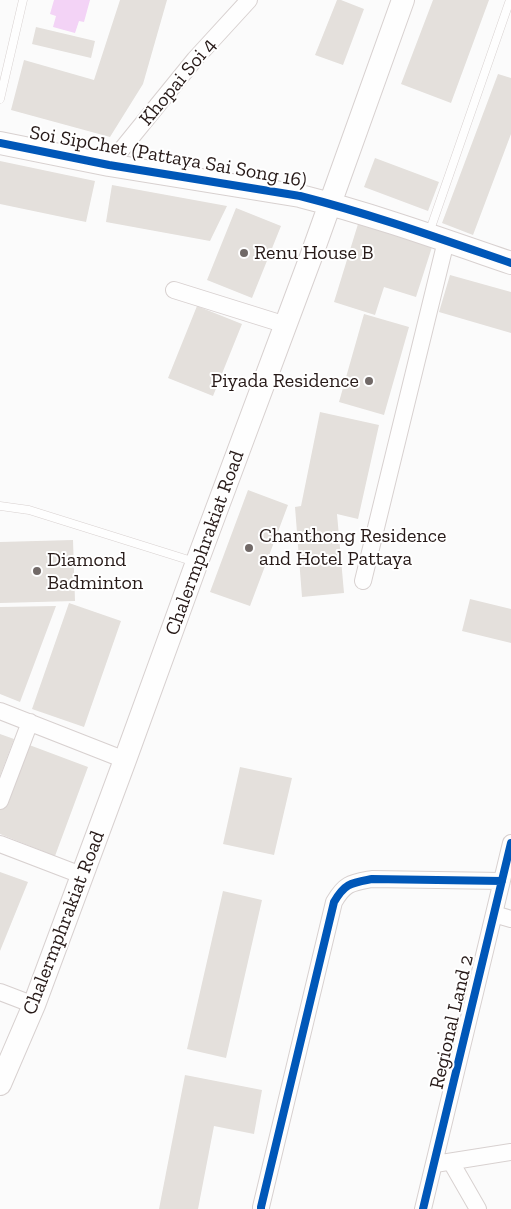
<!DOCTYPE html>
<style>
body{margin:0}
canvas{display:block;background:#fbfbfb}
</style>
<canvas width="511" height="1209"></canvas>
<script>
const c = document.querySelector('canvas').getContext('2d');
c.lineJoin = 'round';
function fillPath(path, color) { c.fillStyle = color; c.fill(path, 'evenodd'); }
function strokePath(path, color, width, dash) { c.strokeStyle = color; c.lineWidth = width; c.lineCap = dash ? 'butt' : 'round'; c.setLineDash(dash || []); c.stroke(path); }
function drawText(font, color, halo, rows, align = 'center') {
  c.font = font + ' "Zilla Slab",serif'; c.lineWidth = 4; c.setLineDash([]); c.textBaseline = 'middle'; c.strokeStyle = halo; c.fillStyle = color; for (const [text, x, y, turn = 0] of rows) {
    c.save(); c.translate(x, y); c.rotate((+turn || 0) * Math.PI / 180); c.textAlign = isNaN(turn) ? turn : align; if (halo) c.strokeText(text, 0, 0); c.fillText(text, 0, 0); c.restore();
  }
}
fillPath(new Path2D(`
 M 54,0 L 90,0 L 84,22 L 79,21 L 75,33 L 53,27 L 56,16 L 50,14 Z`), '#f3d3f6');
fillPath(new Path2D(`
 M 120,0 L 167,0 L 143,84 L 110,137 L 11,110 L 24,60 L 94,80 Z
 M 337,0 L 341,0 L 364,9 L 343,65 L 315,55 Z
 M 433,0 L 489,0 L 451,103 L 401,84 Z
 M 36,27 L 95,41 L 91,58 L 32,44 Z
 M 498,74 L 511,78 L 511,134 L 473,235 L 442,223 Z
 M 375,158 L 439,182 L 428,211 L 364,187 Z
 M 0,161 L 95,181 L 86,222 L 0,204 Z
 M 112,185 L 227,206 L 210,241 L 106,222 Z
 M 236,208 L 281,226 L 252,298 L 207,280 Z
 M 358,224 L 432,247 L 416,297 L 384,287 L 375,315 L 334,302 Z
 M 450,275 L 511,292 L 511,333 L 439,312 Z
 M 197,306 L 242,324 L 213,396 L 168,378 Z
 M 364,314 L 409,327 L 384,415 L 339,402 Z
 M 320,412 L 379,425 L 358,519 L 337,514 L 344,593 L 302,597 L 295,507 L 301,506 Z
 M 248,490 L 288,505 L 250,606 L 210,592 Z
 M 73,540 L 75,601 L 0,603 L 0,542 Z
 M 470,599 L 511,609 L 511,643 L 462,631 Z
 M 69,603 L 121,621 L 84,727 L 32,709 Z
 M 56,606 L 20,702 L 0,694 L 0,607 Z
 M 0,734 L 14,739 L 0,776 Z
 M 24,743 L 88,767 L 55,856 L 0,834 L 0,809 Z
 M 240,767 L 292,778 L 274,855 L 223,844 Z
 M 0,872 L 28,882 L 0,951 Z
 M 223,891 L 262,900 L 226,1058 L 187,1049 Z
 M 185,1075 L 262,1090 L 254,1134 L 214,1126 L 198,1209 L 159,1209 Z`), '#e4e0dc');
const lane = new Path2D(`
 M 0,99 L 23,0
 M 429,233 L 510,0
 M 0,506 L 29,510 L 195,562`);
const street = new Path2D(`
 M 109,165 L 195,59 L 249,0
 M 174,290 L 286,325
 M 363,581 L 446,241
 M 0,711 L 125,760
 M 0,801 L 30,722
 M 0,844 L 81,875
 M 494,914 L 511,919
 M 0,992 L 34,1005
 M 451,1162 L 478,1209
 M 435,1164 L 511,1152
 M 261,1209 L 261,1207 L 334,902 C 345,883 351,883 372,879 L 502,881
 M 423,1209 L 511,843`);
const secondary = new Path2D(`
 M 0,143 L 109,165 L 300,196 C 371,214 441,239 511,263
 M 0,1084 L 34,1005 L 125,760 L 197,562 L 312,254 L 403,0`);
strokePath(lane, '#d8d1d0', 9);
strokePath(street, '#d8d1d0', 18);
strokePath(secondary, '#d8d1d0', 24);
strokePath(lane, '#fefefe', 8);
strokePath(street, '#fefefe', 16);
strokePath(secondary, '#fefefe', 22);
strokePath(new Path2D(`
 M 0,143 L 109,165 L 300,196 C 371,214 441,239 511,263
 M 261,1209 L 261,1207 L 334,902 C 345,883 351,883 372,879 L 502,881
 M 423,1209 L 511,843`), '#0057b8', 8);
for (const [x, y, r, color] of [
 [244,253,5,"#716967"],
 [369,381,5,"#716967"],
 [249,548,5,"#716967"],
 [37,571,5,"#716967"]
]) { const dot = new Path2D(); dot.arc(x, y, r, 0, 2 * Math.PI); c.fillStyle = color; c.fill(dot); strokePath(dot, '#fff', 2); }
drawText('20px', '#271a18', '#fff', [
 ["Khopai Soi 4",178,82,-50],
 ["Soi SipChet (Pattaya Sai Song 16)",168,157,10],
 ["Chalermphrakiat Road",205,543,-70],
 ["Chalermphrakiat Road",64,923,-69],
 ["Regional Land 2",452,1022,-77]
]);
drawText('20px', '#271a18', '#fff', [
 ["Renu House B",254,253],
 ["Piyada Residence",359,381,"right"],
 ["Chanthong Residence",259,536],
 ["and Hotel Pattaya",259,559],
 ["Diamond",47,560],
 ["Badminton",47,583]
], 'left');
</script>
